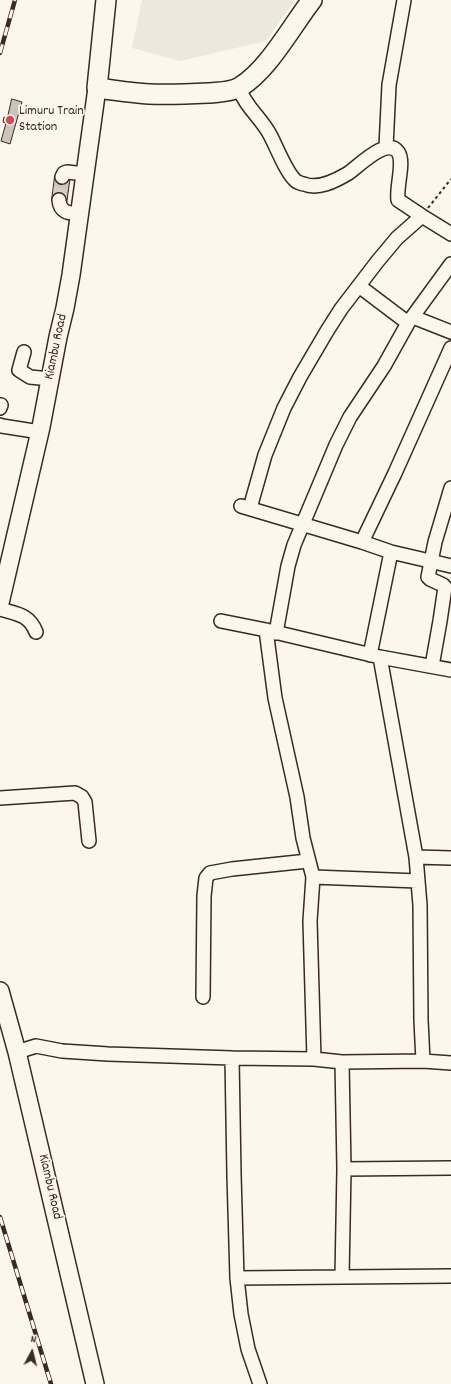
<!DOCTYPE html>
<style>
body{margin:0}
#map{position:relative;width:451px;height:1384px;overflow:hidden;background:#fbf7ec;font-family:Dekko,sans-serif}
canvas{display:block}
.north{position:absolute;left:12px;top:1332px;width:40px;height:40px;-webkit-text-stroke:3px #fbf7ec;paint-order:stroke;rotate:7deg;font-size:11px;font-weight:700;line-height:16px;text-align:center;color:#3b2a1e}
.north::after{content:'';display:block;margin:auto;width:14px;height:18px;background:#3b2a1e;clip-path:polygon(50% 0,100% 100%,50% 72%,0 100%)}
</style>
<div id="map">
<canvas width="451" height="1384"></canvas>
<div class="north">N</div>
</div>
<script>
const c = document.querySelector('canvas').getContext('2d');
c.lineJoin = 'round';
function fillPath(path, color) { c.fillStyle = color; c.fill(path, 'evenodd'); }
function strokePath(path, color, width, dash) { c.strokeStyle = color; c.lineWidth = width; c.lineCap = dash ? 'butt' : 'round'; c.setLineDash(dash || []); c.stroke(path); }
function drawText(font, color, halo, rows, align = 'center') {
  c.font = font + ' Dekko,sans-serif'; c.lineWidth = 3.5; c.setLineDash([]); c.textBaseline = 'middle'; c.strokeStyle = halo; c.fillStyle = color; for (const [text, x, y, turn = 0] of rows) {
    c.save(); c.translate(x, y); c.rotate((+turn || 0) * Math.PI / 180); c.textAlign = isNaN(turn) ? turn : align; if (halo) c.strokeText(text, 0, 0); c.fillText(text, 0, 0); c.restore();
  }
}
fillPath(new Path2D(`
 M 142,0 L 295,0 L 266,41 L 180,61 L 132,48 Z`), '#ede8dd');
const building = new Path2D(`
 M 12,99 L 22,102 L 10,144 L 1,141 L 6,123 L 3,122 L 4,117 L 7,118 Z
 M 55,176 L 70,178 L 67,201 L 52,200 Z`);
fillPath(building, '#ccc4b9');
strokePath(building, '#3b2a1e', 1);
strokePath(new Path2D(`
 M 59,200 L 62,177`), '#d5cec3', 13, [13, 6]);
const minor = new Path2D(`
 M 239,88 C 245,106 260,117 269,133 C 276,145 286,173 296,181 C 297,182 302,184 304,184 C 318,190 335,181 347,174 C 357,168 387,136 398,152 C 405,162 396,186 398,200 L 422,216 L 451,234
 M 386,147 L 389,85 L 404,0
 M 62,177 L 64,173 L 67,172 L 85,174
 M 59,200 C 60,213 69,213 80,214
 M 359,286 L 408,323
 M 413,317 L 451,332
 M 24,352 L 19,370 L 30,377 L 50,379
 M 0,408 L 1,405
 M 0,425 L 2,426 L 40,432
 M 241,506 L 362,542 L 391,552 L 451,566
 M 250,508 L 265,455 L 284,408 L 300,377 L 327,331 L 341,309 L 377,262 L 397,238 L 422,216
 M 362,542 L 395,473 L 451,348
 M 0,609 C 16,614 29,614 36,632
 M 221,621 L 266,630 L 380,657 L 451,670
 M 266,630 L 275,698 L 297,797 L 303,838 L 313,877 L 310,921 L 314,1059
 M 276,633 L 288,566 L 294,545 L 336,445 L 350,417 L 384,366 L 408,323 L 451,264
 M 370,655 L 391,552
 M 380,657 L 416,857 L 420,905 L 421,1020 L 423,1061
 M 432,666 L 440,621 L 445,587 L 443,585 L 430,579 L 428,577 L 435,542 L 451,488
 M 0,798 L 75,793 L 82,797 L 85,802 L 89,841
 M 416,857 L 451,858
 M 313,877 L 418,881
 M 203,997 L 204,896 L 206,878 L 210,873 L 232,869 L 308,861
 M 17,1052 L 36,1046 L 62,1051 L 108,1054 L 232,1058
 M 342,1062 L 344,1169 L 342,1277
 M 344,1169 L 451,1168
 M 237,1278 L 451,1276
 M 260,1384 L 248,1349 L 241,1314 L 237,1278 L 234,1175 L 232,1058 L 314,1059 L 342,1062 L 423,1061 L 451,1063`);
const major = new Path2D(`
 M 0,603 L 41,427 L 58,337 L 65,308 L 71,275 L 97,88
 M 0,991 L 17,1052 L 95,1384`);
const highway = new Path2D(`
 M 106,0 L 97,88 C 114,90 131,93 149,94 C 169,95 189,94 210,93 C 219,92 232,92 240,87 C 269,69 291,27 312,0`);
strokePath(minor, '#3b2a1e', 16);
strokePath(major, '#3b2a1e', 20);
strokePath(highway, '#3b2a1e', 22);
strokePath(new Path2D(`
 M 428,208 L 451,179`), '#3b2a1e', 2, [3, 3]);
strokePath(minor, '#fbf7ec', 13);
strokePath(major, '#fbf7ec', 17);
strokePath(highway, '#fbf7ec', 19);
const rail = new Path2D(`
 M 0,53 L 15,0
 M 0,1217 L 51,1384`);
strokePath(rail, '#3b2a1e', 4.5);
strokePath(rail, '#fbf7ec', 3, [9]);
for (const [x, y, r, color] of [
 [10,120,5,"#d1495b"]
]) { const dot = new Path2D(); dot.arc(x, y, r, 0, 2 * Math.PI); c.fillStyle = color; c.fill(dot); strokePath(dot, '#fbf7ec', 1.5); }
drawText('14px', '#3b2a1e', '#fbf7ec', [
 ["Limuru Train",19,112],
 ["Station",19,128]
], 'left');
drawText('14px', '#3b2a1e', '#fbf7ec', [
 ["Kiambu Road",57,347,-78],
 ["Kiambu Road",49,1187,77]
]);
</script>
